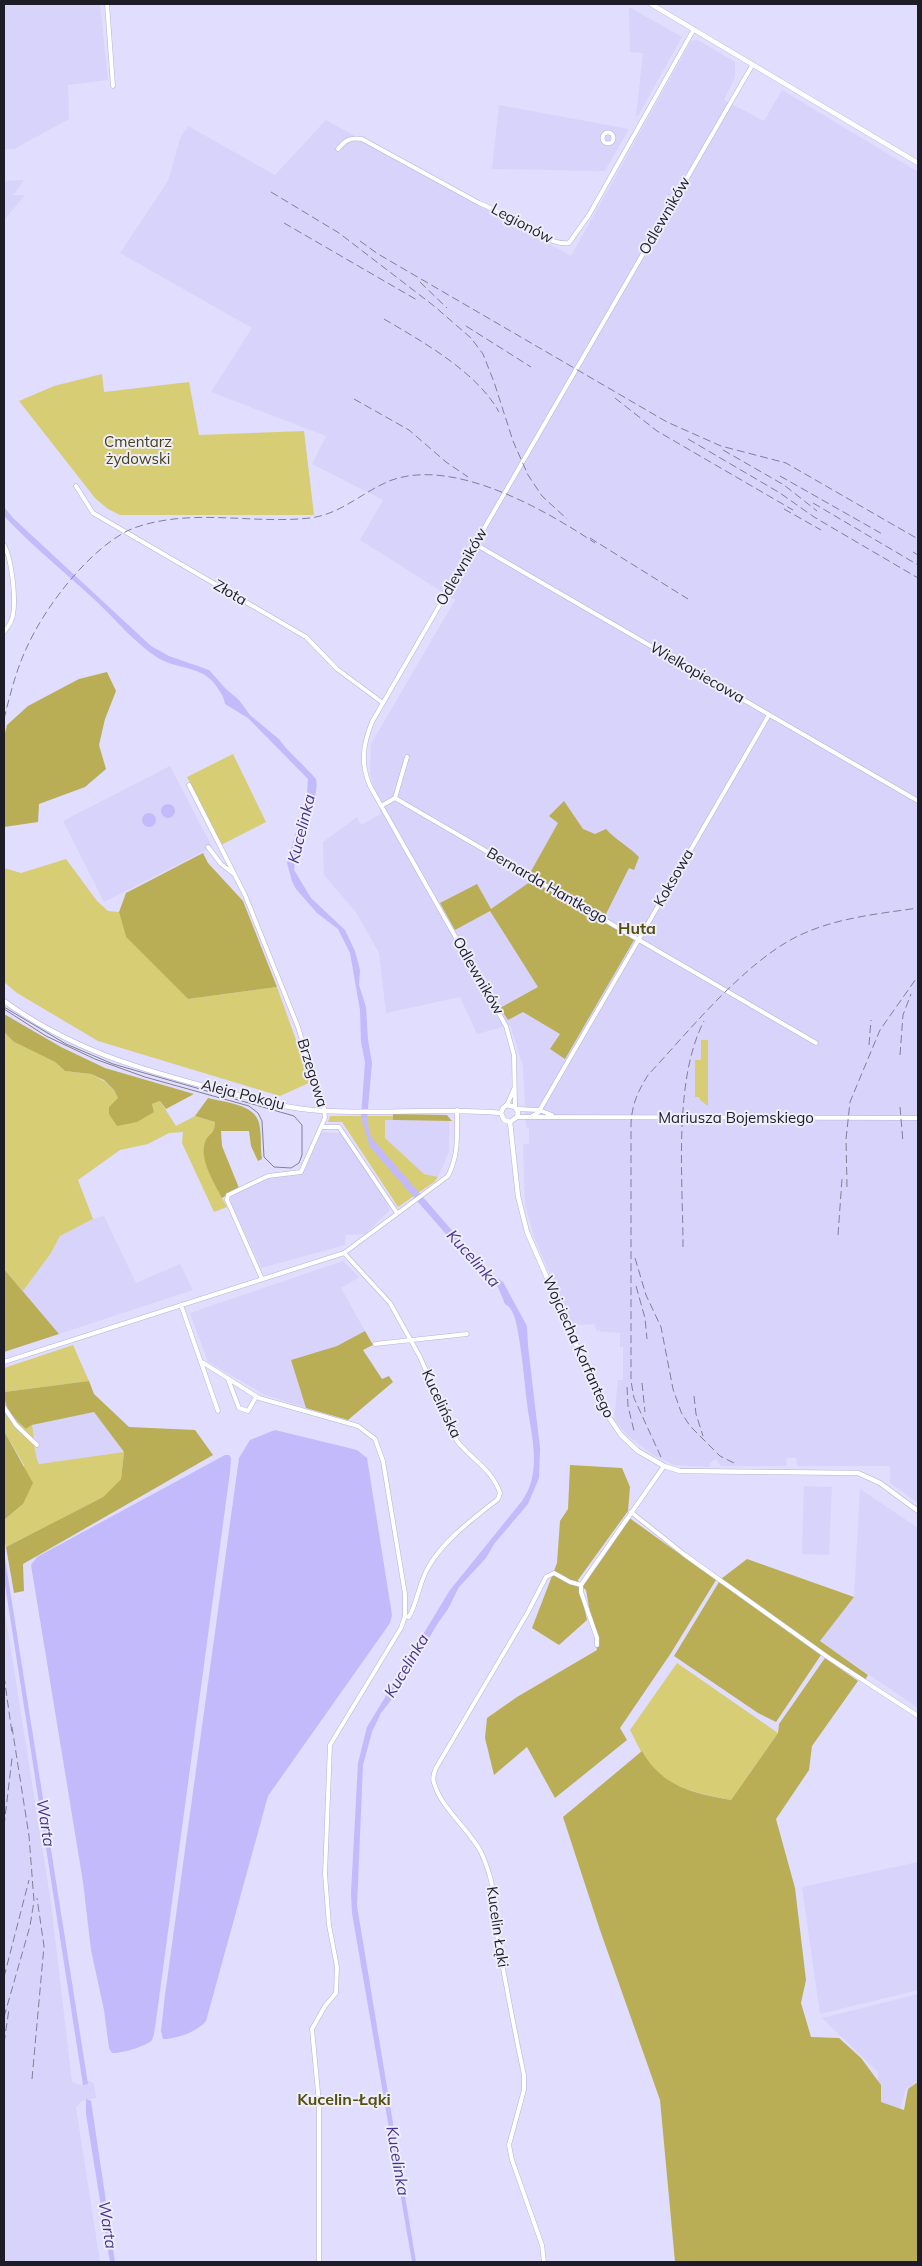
<!DOCTYPE html>
<meta charset="utf-8">
<style>
body{margin:0}
#map{position:relative;width:922px;height:2266px;overflow:hidden;background:#e0ddfe;font-family:Mulish,sans-serif}
canvas{display:block}
.frame{position:absolute;inset:0;border:5px solid #1d1c27;pointer-events:none}
</style>
<div id="map">
<canvas width="922" height="2266"></canvas>
<div class="frame"></div>
</div>
<script>
const c = document.querySelector('canvas').getContext('2d');
c.lineJoin = 'round';
function fillPath(path, color) { c.fillStyle = color; c.fill(path, 'evenodd'); }
function strokePath(path, color, width, dash) { c.strokeStyle = color; c.lineWidth = width; c.lineCap = dash ? 'butt' : 'round'; c.setLineDash(dash || []); c.stroke(path); }
function drawText(font, color, halo, rows, align = 'center') {
  c.font = font + ' Mulish,sans-serif'; c.lineWidth = 4; c.setLineDash([]); c.textBaseline = 'middle'; c.strokeStyle = halo; c.fillStyle = color; for (const [text, x, y, turn = 0] of rows) {
    c.save(); c.translate(x, y); c.rotate((+turn || 0) * Math.PI / 180); c.textAlign = isNaN(turn) ? turn : align; if (halo) c.strokeText(text, 0, 0); c.fillText(text, 0, 0); c.restore();
  }
}
fillPath(new Path2D(`
 M 4,4 L 100,4 L 108,80 L 68,85 L 69,119 L 14,149 L 4,149 Z
 M 629,7 L 682,37 L 638,116 L 636,116 L 643,53 L 630,52 Z
 M 698,40 L 735,62 L 735,77 L 724,100 L 764,121 L 782,90 L 918,172 L 918,1503 L 890,1483 L 890,1466 L 797,1466 L 796,1458 L 787,1458 L 786,1466 L 721,1466 L 716,1459 L 710,1463 L 709,1467 L 674,1465 L 653,1455 L 627,1435 L 614,1419 L 618,1380 L 623,1380 L 623,1347 L 620,1347 L 620,1333 L 597,1331 L 594,1324 L 572,1325 L 534,1237 L 525,1204 L 523,1145 L 529,1143 L 529,1128 L 526,1127 L 523,1066 L 510,1025 L 477,1034 L 460,997 L 386,1013 L 379,953 L 356,912 L 324,875 L 323,842 L 357,817 L 361,825 L 381,814 L 370,774 L 371,744 L 455,600 L 360,540 L 383,500 L 312,464 L 326,436 L 211,392 L 252,328 L 120,253 L 168,181 L 181,136 L 188,126 L 275,175 L 326,120 L 571,256 L 691,41 Z
 M 499,105 L 629,129 L 605,171 L 492,169 Z
 M 24,180 L 13,195 L 25,195 L 4,220 L 4,181 Z
 M 170,766 L 212,847 L 104,902 L 63,821 Z
 M 385,1120 L 449,1121 L 449,1152 L 438,1177 L 424,1174 L 385,1138 Z
 M 321,1132 L 340,1133 L 380,1190 L 390,1210 L 365,1234 L 346,1235 L 345,1245 L 261,1268 L 230,1201 L 231,1196 L 268,1178 L 302,1174 Z
 M 104,1216 L 136,1283 L 180,1264 L 193,1290 L 59,1334 L 23,1291 L 51,1253 L 60,1236 L 93,1219 Z
 M 343,1261 L 359,1277 L 341,1288 L 365,1331 L 337,1346 L 291,1360 L 306,1408 L 265,1395 L 208,1362 L 190,1313 Z
 M 94,1412 L 124,1452 L 39,1464 L 34,1454 L 34,1437 L 32,1425 Z
 M 804,1486 L 832,1487 L 829,1555 L 802,1554 Z
 M 860,1489 L 918,1528 L 918,1708 L 820,1641 L 854,1597 Z
 M 4,1606 L 51,1903 L 72,2082 L 80,2085 L 87,2084 L 87,2081 L 90,2081 L 94,2084 L 96,2098 L 82,2101 L 76,2107 L 100,2262 L 4,2262 Z
 M 918,1862 L 918,1990 L 820,2014 L 802,1887 Z
 M 918,1994 L 918,2090 L 906,2088 L 895,2128 L 877,2125 L 878,2072 L 822,2018 Z`), '#d7d3fb');
fillPath(new Path2D(`
 M 102,374 L 104,392 L 189,382 L 199,435 L 304,431 L 314,515 L 120,515 L 108,509 L 95,498 L 19,401 L 54,386 Z
 M 233,754 L 266,822 L 221,845 L 187,777 Z
 M 66,859 L 97,901 L 108,911 L 119,912 L 126,937 L 188,999 L 277,987 L 311,1082 L 280,1096 L 98,1041 L 17,993 L 4,982 L 4,868 L 21,873 Z
 M 4,1032 L 14,1042 L 55,1062 L 65,1071 L 91,1074 L 104,1081 L 114,1090 L 118,1098 L 154,1112 L 152,1104 L 160,1101 L 176,1126 L 195,1116 L 215,1122 L 215,1129 L 205,1142 L 222,1198 L 227,1207 L 214,1212 L 182,1143 L 183,1132 L 169,1133 L 148,1144 L 120,1150 L 78,1180 L 93,1219 L 60,1236 L 51,1253 L 23,1291 L 4,1269 Z
 M 701,1040 L 708,1040 L 708,1106 L 700,1100 L 699,1097 L 695,1097 L 695,1060 L 701,1060 Z
 M 330,1116 L 393,1116 L 393,1120 L 385,1120 L 385,1138 L 424,1174 L 438,1177 L 434,1182 L 398,1207 L 342,1122 L 328,1122 Z
 M 73,1345 L 89,1381 L 4,1392 L 4,1368 Z
 M 4,1402 L 11,1415 L 26,1429 L 32,1425 C 35,1439 33,1452 39,1464 L 124,1452 L 121,1479 L 103,1497 L 6,1547 L 4,1538 L 4,1520 L 23,1504 L 24,1465 L 4,1431 Z
 M 677,1663 L 778,1733 L 731,1800 C 702,1794 669,1789 649,1765 C 642,1755 636,1741 630,1730 Z`), '#d7cd75');
fillPath(new Path2D(`
 M 107,672 L 116,691 L 105,719 L 99,745 L 106,769 L 85,787 L 39,804 L 38,822 L 4,827 L 4,737 L 7,725 L 28,706 L 79,679 Z
 M 564,801 L 583,829 L 595,834 L 606,829 C 616,840 628,846 639,857 L 634,870 L 629,868 L 603,920 L 634,940 L 565,1059 L 550,1049 L 560,1034 L 523,1012 L 508,1020 L 500,1008 L 538,987 L 490,911 L 455,930 L 440,903 L 477,884 L 491,909 L 537,877 L 530,873 L 558,823 L 549,816 Z
 M 203,853 L 208,863 L 243,901 L 277,987 L 188,999 L 126,937 L 119,912 L 126,893 Z
 M 4,1014 L 61,1047 L 105,1068 L 194,1094 L 166,1109 L 160,1101 L 152,1104 L 154,1112 L 137,1122 L 117,1126 L 109,1114 L 109,1107 L 118,1098 L 114,1090 L 104,1080 L 91,1074 L 65,1071 L 55,1062 L 14,1042 L 4,1032 Z
 M 208,1098 C 223,1102 255,1104 259,1123 C 262,1135 260,1147 262,1159 L 258,1161 L 251,1146 L 249,1131 L 221,1131 L 222,1146 L 239,1188 L 222,1198 C 215,1184 199,1160 205,1142 C 209,1133 215,1134 215,1122 L 195,1116 Z
 M 393,1114 L 447,1115 L 452,1121 L 393,1120 Z
 M 4,1269 L 59,1334 L 4,1352 Z
 M 365,1331 L 373,1345 L 363,1350 L 382,1379 L 389,1376 L 393,1382 L 348,1420 L 306,1408 L 291,1360 L 337,1346 Z
 M 89,1381 L 94,1394 L 129,1427 L 195,1430 L 213,1455 L 23,1564 L 24,1591 L 14,1593 L 6,1547 L 103,1497 L 121,1479 L 124,1452 L 94,1412 L 32,1425 L 26,1429 C 14,1418 4,1409 4,1392 Z
 M 4,1431 L 33,1483 L 23,1504 L 4,1520 Z
 M 570,1465 L 622,1468 L 630,1487 L 628,1511 L 578,1580 L 587,1620 L 559,1645 L 532,1628 L 557,1563 L 560,1521 L 568,1509 Z
 M 628,1517 L 716,1580 L 671,1653 L 620,1728 L 627,1740 L 555,1798 L 527,1747 L 494,1775 L 485,1738 L 487,1718 L 517,1697 L 597,1650 L 586,1590 L 580,1585 Z
 M 747,1559 L 854,1597 L 820,1641 L 868,1675 L 864,1681 L 726,1585 L 721,1579 Z
 M 719,1582 L 821,1655 L 776,1722 L 758,1713 L 674,1656 Z
 M 825,1658 L 858,1681 L 812,1746 L 809,1770 L 776,1819 L 795,1888 L 806,1980 L 801,2003 L 811,2037 L 839,2038 L 861,2058 L 881,2085 L 881,2102 L 904,2110 L 908,2089 L 918,2082 L 918,2262 L 675,2262 L 660,2100 L 600,1930 L 563,1817 L 642,1751 C 662,1787 693,1793 731,1800 L 778,1733 L 779,1724 Z`), '#b9ae55');
fillPath(new Path2D(`
 M 4,507 L 13,518 L 151,646 L 169,656 L 209,670 L 226,689 L 239,700 L 250,715 L 280,740 C 283,747 308,769 316,779 C 321,797 295,848 294,870 L 311,898 L 345,930 L 355,951 L 360,970 L 359,985 L 366,1007 L 368,1040 L 372,1063 L 367,1120 L 371,1137 L 487,1271 L 503,1282 L 527,1326 L 528,1346 L 540,1448 L 539,1478 L 528,1504 L 494,1544 L 486,1558 L 459,1587 L 448,1609 L 438,1623 L 395,1695 L 381,1713 L 372,1732 L 363,1765 L 357,1906 L 416,2262 L 412,2262 L 352,1913 L 351,1893 L 358,1763 L 367,1727 L 450,1590 L 522,1501 C 543,1471 531,1436 527,1403 C 524,1378 522,1352 517,1327 C 515,1318 513,1308 505,1304 L 498,1287 L 466,1257 L 370,1147 L 361,1117 L 365,1062 L 361,1042 L 360,1010 L 350,953 L 338,929 L 317,913 L 296,889 L 292,881 L 287,863 L 307,794 L 308,779 L 248,718 L 225,704 C 224,697 221,693 217,687 C 204,665 175,670 155,656 C 133,641 115,619 96,601 C 66,573 32,546 4,516 Z
 M161 811a7 7 0 1 1 14 0a7 7 0 1 1-14 0Z
 M142 820a7 7 0 1 1 14 0a7 7 0 1 1-14 0Z
 M 275,1430 L 357,1450 L 367,1458 L 392,1615 L 390,1623 L 268,1796 L 206,2021 C 197,2032 176,2039 163,2039 L 161,2031 L 165,1995 L 239,1458 L 250,1440 Z
 M 225,1455 L 229,1455 L 231,1458 L 230,1472 L 155,2028 C 154,2031 154,2036 152,2040 C 147,2046 120,2054 112,2053 L 109,2048 L 104,2010 L 91,1950 L 83,1882 L 31,1565 L 37,1557 Z
 M 4,1552 L 88,2084 L 83,2085 L 4,1578 Z
 M 86,2099 L 91,2101 L 115,2262 L 110,2262 L 86,2114 Z`), '#c2bafb');
const minor = new Path2D(`
 M 107,4 L 113,86
 M602.5 138a5.5 5.5 0 1 1 11 0a5.5 5.5 0 1 1-11 0Z
 M 338,149 C 345,140 351,137 362,139 L 479,203 C 503,211 547,247 569,243 L 589,215 L 694,29
 M 76,486 L 93,513 L 306,637 L 337,669 L 383,703
 M 475,544 L 918,801
 M 4,545 C 12,559 16,599 13,615 C 12,622 8,627 4,632
 M 189,785 L 245,895 L 298,1027 L 315,1082 L 323,1101 L 325,1118 L 301,1172 L 268,1176 L 228,1195 L 227,1200 L 262,1279
 M 395,798 L 407,757
 M 381,806 L 395,798 L 816,1043
 M 208,847 L 221,864 L 234,874
 M 507,1105 L 514,1089
 M 515,1107 L 514,1055 L 506,1026 L 370,786 C 360,763 363,745 372,722 L 753,64
 M 517,1109 L 539,1110 L 552,1115
 M 532,1116 L 538,1113 L 769,715
 M 517,1117 L 918,1118
 M 321,1127 L 339,1127 L 397,1213
 M 344,1253 L 390,1303 L 420,1357 L 457,1441 C 472,1460 492,1469 500,1493 L 498,1499 C 473,1519 445,1539 429,1566 C 419,1582 418,1601 409,1617 L 405,1616
 M 181,1305 L 218,1411
 M 375,1344 L 467,1334
 M 4,1362 L 344,1253 L 448,1176 C 459,1155 457,1133 457,1110
 M 202,1362 L 259,1398 L 358,1426 L 375,1439 L 383,1461 L 405,1594 L 405,1616 L 401,1628 L 330,1745 L 325,1874 L 329,1925 L 337,1967 L 336,1993 L 325,2006 L 312,2029 L 319,2103 L 319,2262
 M 228,1379 L 239,1408 L 248,1411 L 256,1397
 M 4,1407 L 16,1425 L 37,1445
 M 631,1512 L 685,1555 L 829,1658 L 918,1716
 M 597,1645 L 597,1638 L 581,1592 L 581,1585 L 664,1466
 M 544,2262 L 542,2245 L 512,2160 L 509,2145 L 524,2090 L 524,2075 C 512,2019 502,1964 492,1907 C 491,1900 494,1892 492,1885 C 490,1875 485,1861 481,1852 C 469,1829 441,1808 434,1783 C 432,1778 434,1773 436,1768 L 528,1612 L 546,1577 L 554,1573 L 570,1582 L 581,1585`);
const tertiary = new Path2D(`
 M 651,4 L 918,163
 M 4,1001 C 72,1050 139,1069 219,1090 C 253,1099 287,1109 323,1111 C 382,1114 442,1108 501,1113
 M 501,1113 L 503,1108 L 507,1105 L 515,1107 L 518,1112 L 517,1117 L 510,1122
 M 501,1113 L 504,1120 L 510,1122
 M 510,1122 L 518,1196 L 527,1232 L 606,1413 L 621,1435 L 638,1451 L 664,1466 L 680,1471 L 858,1473 L 880,1483 L 918,1511`);
strokePath(minor, '#b6b3d3', 5);
strokePath(tertiary, '#b6b3d3', 5.5);
strokePath(minor, '#fff', 4);
strokePath(tertiary, '#fff', 4.5);
strokePath(new Path2D(`
 M 4,1007 L 66,1044 L 113,1064 L 294,1116 L 302,1125 L 302,1155 L 299,1163 L 291,1168 L 274,1167 L 264,1157 L 262,1121 L 258,1113 L 249,1106 L 145,1077 L 95,1059 L 46,1036 L 4,1009`), '#817f96', 1);
strokePath(new Path2D(`
 M 271,192 L 339,233 L 434,306 L 471,338 L 483,354 L 494,382 L 513,441 L 528,475 L 542,496 L 567,519
 M 284,223 L 417,300
 M 360,241 L 378,254 L 667,422 L 721,446 L 786,463 L 918,539
 M 420,282 L 447,308
 M 384,319 C 423,342 477,372 499,412
 M 466,326 L 531,367
 M 615,398 L 657,431 L 793,510
 M 354,399 L 409,430 L 446,462 L 468,477
 M 688,439 L 780,493 L 814,517 L 918,578
 M 723,450 L 784,485 L 817,511
 M 780,476 L 884,535
 M 813,503 L 918,565
 M 784,509 L 821,530
 M 590,538 L 688,599
 M 913,552 L 918,555
 M 4,719 C 10,695 16,670 27,647 C 45,607 87,552 127,531 C 142,524 158,521 174,519 C 219,514 265,523 310,518 C 342,514 363,491 392,480 C 454,458 544,509 595,543
 M 869,1045 L 871,1020
 M 900,1055 L 903,1015 L 911,994
 M 900,1107 L 903,1142
 M 847,1187 L 846,1139 L 850,1102 L 880,1030 L 918,976
 M 838,1235 L 842,1179
 M 683,1247 C 683,1181 673,1080 704,1021
 M 635,1258 L 646,1295 L 661,1327 L 673,1389 L 681,1412 L 690,1426 L 720,1456 L 736,1464
 M 636,1286 L 645,1318 L 647,1339
 M 642,1383 L 645,1412
 M 627,1387 L 628,1406 L 634,1431
 M 694,1396 L 696,1414 L 703,1436
 M 661,1457 L 634,1398 L 631,1381 L 631,1123 C 632,1104 638,1091 648,1075 C 689,1031 743,964 796,937 C 834,918 877,914 918,908
 M 4,1676 L 12,1733
 M 4,1826 L 12,1758
 M 4,1977 L 29,1880
 M 4,2017 L 30,1926 L 34,1901 L 29,1836 L 12,1727
 M 4,2043 L 9,2009
 M 32,2079 L 44,1946 L 37,1898`), '#817f96', 1, [8, 4]);
drawText('15px', '#1d1c27', '#eeedfa', [
 ["Odlewników",665,216,-60],
 ["Legionów",522,224,28],
 ["Odlewników",462,567,-60],
 ["Złota",230,593,30],
 ["Wielkopiecowa",697,673,30],
 ["Koksowa",674,878,-60],
 ["Bernarda Hantkego",547,886,30],
 ["Odlewników",478,976,60],
 ["Brzegowa",312,1073,73],
 ["Aleja Pokoju",243,1095,14],
 ["Mariusza Bojemskiego",736,1118],
 ["Wojciecha Korfantego",578,1347,66],
 ["Kucelińska",441,1404,65],
 ["Kucelin Łąki",497,1927,82]
]);
drawText('15px', '#45401a', '#eeedfa', [
 ["Cmentarz",138,442],
 ["żydowski",138,459]
]);
drawText('italic 16px', '#49338d', '#eeedfa', [
 ["Kucelinka",302,829,-76],
 ["Kucelinka",473,1259,48],
 ["Kucelinka",407,1666,-59],
 ["Warta",45,1823,81],
 ["Kucelinka",397,2161,80],
 ["Warta",107,2225,81]
]);
drawText('bold 16px', '#564f10', '#eeedfa', [
 ["Huta",637,929],
 ["Kucelin-Łąki",344,2100]
]);
</script>
